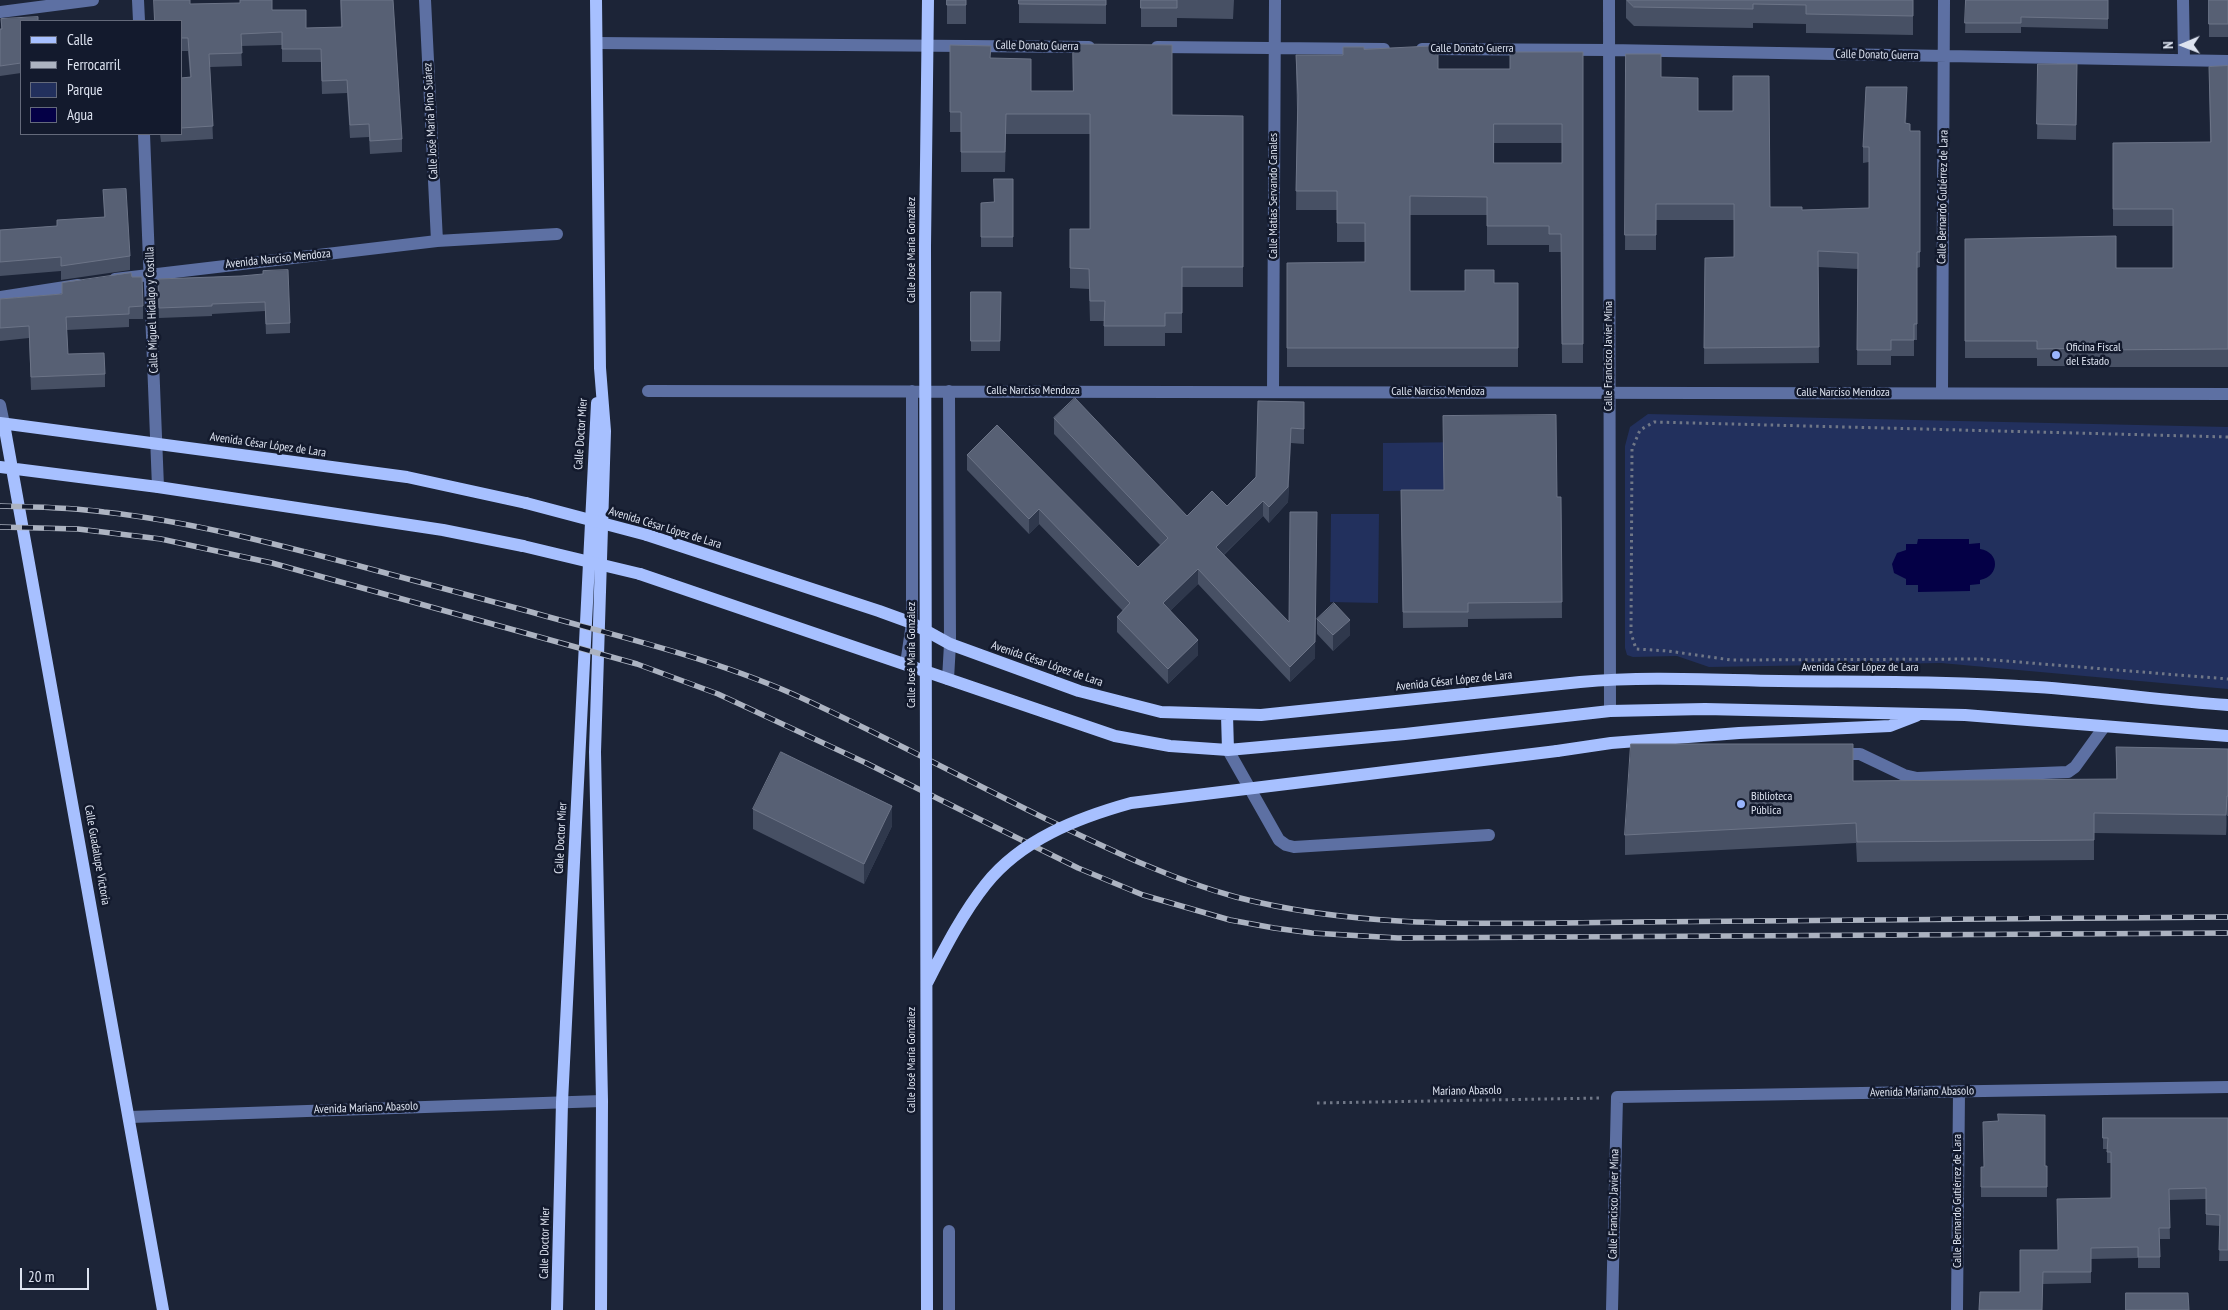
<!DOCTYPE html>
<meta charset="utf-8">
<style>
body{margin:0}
#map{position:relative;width:2228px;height:1310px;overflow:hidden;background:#1c2437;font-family:"PT Sans Narrow",sans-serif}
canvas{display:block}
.legend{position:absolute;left:20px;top:20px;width:162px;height:115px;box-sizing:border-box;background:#131a2d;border:1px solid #646a7b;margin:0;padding:6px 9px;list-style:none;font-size:15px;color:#dde3f0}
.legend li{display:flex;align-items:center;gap:10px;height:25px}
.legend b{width:25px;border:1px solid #646a7b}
.north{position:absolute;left:2158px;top:20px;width:50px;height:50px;-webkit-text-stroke:4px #131a2d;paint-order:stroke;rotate:269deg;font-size:14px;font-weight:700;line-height:20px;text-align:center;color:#dde3f0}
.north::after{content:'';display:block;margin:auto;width:18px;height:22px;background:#dde3f0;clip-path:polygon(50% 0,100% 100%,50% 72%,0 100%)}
.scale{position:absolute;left:20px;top:1268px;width:69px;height:22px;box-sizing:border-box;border:2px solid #dde3f0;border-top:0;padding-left:6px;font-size:15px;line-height:18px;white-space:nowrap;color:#dde3f0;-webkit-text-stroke:4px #131a2d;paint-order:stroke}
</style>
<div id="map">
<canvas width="2228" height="1310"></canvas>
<ul class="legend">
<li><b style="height:6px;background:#a7c0ff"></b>Calle</li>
<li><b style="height:6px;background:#acb3c1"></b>Ferrocarril</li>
<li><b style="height:14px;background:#22305d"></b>Parque</li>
<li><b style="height:14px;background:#040046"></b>Agua</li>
</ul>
<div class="north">N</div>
<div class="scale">20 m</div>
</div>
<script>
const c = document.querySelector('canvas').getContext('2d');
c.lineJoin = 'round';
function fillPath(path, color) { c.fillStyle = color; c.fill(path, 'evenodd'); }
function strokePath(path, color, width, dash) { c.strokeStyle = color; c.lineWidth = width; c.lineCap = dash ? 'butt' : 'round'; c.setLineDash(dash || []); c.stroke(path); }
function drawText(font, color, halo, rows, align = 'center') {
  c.font = font + ' "PT Sans Narrow",sans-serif'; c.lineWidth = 5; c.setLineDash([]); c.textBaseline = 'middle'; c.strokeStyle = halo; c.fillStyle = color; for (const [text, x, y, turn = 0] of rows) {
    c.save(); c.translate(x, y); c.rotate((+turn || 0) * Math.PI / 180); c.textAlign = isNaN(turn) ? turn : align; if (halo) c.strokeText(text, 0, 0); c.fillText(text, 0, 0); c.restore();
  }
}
fillPath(new Path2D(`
 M 1648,414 L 2228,427 L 2228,689 L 1941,663 L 1709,667 L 1677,656 L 1633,657 L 1627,655 L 1625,648 L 1625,446 L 1630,427 Z
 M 1471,442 L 1472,490 L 1383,491 L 1383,443 Z
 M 1331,514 L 1379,514 L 1378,603 L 1330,602 Z`), '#22305d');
fillPath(new Path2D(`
 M 1918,539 L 1969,539 L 1969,544 L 1980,543 L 1980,549 C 2000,552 2000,576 1980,580 L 1980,584 L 1970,585 L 1970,591 L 1918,592 L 1918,585 L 1906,585 L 1906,579 L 1894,573 L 1892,564 L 1897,553 L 1906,550 L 1906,544 L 1917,544 Z`), '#040046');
strokePath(new Path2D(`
 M 2228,437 L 1654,422 L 1640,430 L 1632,449 L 1631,633 L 1636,649 L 1668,651 L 1731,660 L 1981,659 L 2228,679
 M 1317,1103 L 1601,1098`), '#707787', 3, [2.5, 4]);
strokePath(new Path2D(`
 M 138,0 L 139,21
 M 425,0 L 437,241
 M 1609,0 L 1610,711
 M 2183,0 L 2184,59
 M 0,12 L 93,0
 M 597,43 L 1089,47
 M 1157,47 L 1384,49
 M 1422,49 L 1609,50 L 2228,61
 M 144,134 L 158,487
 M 115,279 L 437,241 L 557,234
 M 0,297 L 78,285
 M 648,391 L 2228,394
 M 1273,392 L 1275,0
 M 1942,393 L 1944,0
 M 0,405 L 4,424
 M 906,664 L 912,623 L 912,391
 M 948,679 L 950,644 L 949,391
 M 1228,750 L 1279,840 L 1286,845 L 1294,847 L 1489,835
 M 1837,754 L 1860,754 L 1904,775 L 1917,778 L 2068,772 L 2075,767 L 2104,727
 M 130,1117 L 602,1101
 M 949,1231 L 949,1310
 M 1612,1310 L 1617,1097 L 2228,1087
 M 1957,1310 L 1959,1092`), '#5d70a3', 12);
strokePath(new Path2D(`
 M 596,0 L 600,368 L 605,431 L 595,752 L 602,1101 L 601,1310
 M 925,246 L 928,0
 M 0,423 L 407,477 L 526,503
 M 4,424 L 163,1310
 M 0,467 L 158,487 L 443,530 L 523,546
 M 647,535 L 879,611 L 912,623 L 950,644 L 1079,691 L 1161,712 L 1261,715 L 1580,682 C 1647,676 1713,680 1780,681 C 1866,682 1951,681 2037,687 C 2100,691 2164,701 2228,705
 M 640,574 L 1115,736 L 1170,746 L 1228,750 L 1405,734 L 1610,711 L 1705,709 L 1965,715 L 2228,736
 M 1227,715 L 1228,750
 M 1557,751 L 1611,743 L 1739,733 L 1890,726 L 1916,716
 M 557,1310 L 562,1102 L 597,403`), '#a7c0ff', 12);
const rail = new Path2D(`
 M 0,506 C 35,507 69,507 104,512 C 188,521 271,543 352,564 C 408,579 464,594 520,609 C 615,636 716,658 806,700 C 886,737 965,779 1044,818 C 1107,848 1169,879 1236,897 C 1366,931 1505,923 1639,922 C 1835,921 2031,917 2228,917
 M 0,527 L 78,529 L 161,539 L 272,563 L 637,664 L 718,694 L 866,763 L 1078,868 L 1143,895 L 1230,920 L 1274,928 L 1312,933 L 1398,938 L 2228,933`);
strokePath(rail, '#acb3c1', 5.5);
strokePath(rail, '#131a2d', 4, [11]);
strokePath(new Path2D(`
 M 925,246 L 927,1310
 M 526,503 L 647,535
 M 523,546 L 640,574
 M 927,983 C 944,950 962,914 986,884 C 1021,840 1077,818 1131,803 L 1557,751`), '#a7c0ff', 12);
fillPath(new Path2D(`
 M 154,0 L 190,4 L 272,10 L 306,28 L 341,27 L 340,0 L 393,0 L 402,139 L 402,152 L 370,154 L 369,137 L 350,138 L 347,93 L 322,94 L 321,62 L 282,62 L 282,45 L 241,46 L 242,66 L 210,67 L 213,139 L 161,142 L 160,134 L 181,134 L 181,78 L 190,77 L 188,51 L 181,51 L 181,21 L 154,21 Z
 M 947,0 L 966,0 L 966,24 L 947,24 Z
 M 1019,0 L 1106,0 L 1106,24 L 1019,23 Z
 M 1141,0 L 1234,0 L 1233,19 L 1177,18 L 1177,27 L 1141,27 Z
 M 1626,0 L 1913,0 L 1913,35 L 1806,33 L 1806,24 L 1753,23 L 1753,28 L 1634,26 L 1626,18 Z
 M 1966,0 L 2108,0 L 2108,29 L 2021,27 L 2021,33 L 1965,33 Z
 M 2209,0 L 2228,0 L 2228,37 L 2209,37 Z
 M 1,19 L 21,21 L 21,73 L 0,76 L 0,29 L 1,29 Z
 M 950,45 L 991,58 L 1031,91 L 1172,115 L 1243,116 L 1243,287 L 1182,287 L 1182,333 L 1165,333 L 1165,346 L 1104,346 L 1104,321 L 1090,321 L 1089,289 L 1070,288 L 1070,229 L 1090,229 L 1090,134 L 1006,134 L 1005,172 L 961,172 L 961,132 L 950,132 Z
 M 1364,49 L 1438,69 L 1510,69 L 1583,52 L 1583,363 L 1562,363 L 1561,252 L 1549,252 L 1549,245 L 1487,245 L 1487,215 L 1410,215 L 1410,291 L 1465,291 L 1494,283 L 1518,283 L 1518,367 L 1287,367 L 1287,263 L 1365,262 L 1365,242 L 1337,242 L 1337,210 L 1296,210 L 1297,110 L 1296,74 L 1296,55 L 1343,55 ZM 1494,143 L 1562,143 L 1562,163 L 1494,163 Z
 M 1626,54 L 1661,77 L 1698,111 L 1770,207 L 1802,210 L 1869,208 L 1869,162 L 1863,163 L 1863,147 L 1907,103 L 1906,123 L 1910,131 L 1920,131 L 1920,267 L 1917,268 L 1917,340 L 1914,340 L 1914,356 L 1891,356 L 1891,365 L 1857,365 L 1858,269 L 1818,267 L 1819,363 L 1704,364 L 1705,258 L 1734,257 L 1734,220 L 1656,220 L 1656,250 L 1625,250 Z
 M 2038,64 L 2077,64 L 2076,140 L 2037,139 Z
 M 2228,66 L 2228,367 L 2095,367 L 2095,366 L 2037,366 L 2037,358 L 1965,358 L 1965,239 L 2116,268 L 2173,268 L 2173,226 L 2113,226 L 2113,143 L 2210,142 L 2209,67 Z
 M 1013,179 L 1013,247 L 981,247 L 981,203 L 994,202 Z
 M 103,190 L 130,256 L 130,270 L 61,280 L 61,271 L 0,276 L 0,230 L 57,226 L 104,217 Z
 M 241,276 L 290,323 L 290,333 L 266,334 L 265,311 L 212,314 L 212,316 L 159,318 L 158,279 Z
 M 132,277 L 143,306 L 143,319 L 129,319 L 129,327 L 67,330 L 68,354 L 105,374 L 105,387 L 31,390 L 29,338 L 0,341 L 0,299 L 62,294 L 62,283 Z
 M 971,292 L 1001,292 L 1000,351 L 971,351 Z
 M 1304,402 L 1304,444 L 1291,443 L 1288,502 L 1269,523 L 1263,516 L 1224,555 L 1315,658 L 1290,682 L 1198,584 L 1170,611 L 1198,655 L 1168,684 L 1117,632 L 1117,617 L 1123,611 L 1039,524 L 1029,534 L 967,470 L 967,455 L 1138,567 L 1160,545 L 1054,434 L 1054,418 L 1187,516 L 1227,506 L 1256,477 Z
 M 1401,490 L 1561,497 L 1562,618 L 1468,619 L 1468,627 L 1403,628 Z
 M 1317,619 L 1350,635 L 1333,651 L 1317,634 Z
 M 2116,747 L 2228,749 L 2228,816 L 2227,816 L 2226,835 L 2094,833 L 2094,860 L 1857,862 L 1856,843 L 1625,855 L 1625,835 L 1853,781 L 2116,779 Z
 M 753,809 L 892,826 L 864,884 L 753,829 Z
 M 2103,1118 L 2228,1118 L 2228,1261 L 2219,1261 L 2220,1226 L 2206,1225 L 2206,1199 L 2169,1200 L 2170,1239 L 2160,1239 L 2160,1268 L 2138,1268 L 2138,1258 L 2091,1259 L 2091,1283 L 2043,1284 L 2020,1292 L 2058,1250 L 2111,1198 L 2111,1163 L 2107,1163 L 2107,1149 L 2103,1149 Z
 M 2047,1166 L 2047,1197 L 1981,1197 L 1981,1167 Z`), '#475064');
fillPath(new Path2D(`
 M 1907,87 L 1907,103 L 1905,139 L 1905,123 Z
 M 1291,428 L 1288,502 L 1269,523 L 1269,507 Z
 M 1263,501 L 1263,516 L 1216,562 L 1216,547 Z
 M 1039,509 L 1039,524 L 1029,534 L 1029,519 Z
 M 1317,512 L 1315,658 L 1290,682 L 1290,667 Z
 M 1198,569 L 1198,584 L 1163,618 L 1163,603 Z
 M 1350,620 L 1350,635 L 1333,651 L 1333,635 Z
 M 1198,640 L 1198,655 L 1168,684 L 1168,669 Z
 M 2227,796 L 2227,816 L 2226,835 L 2226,815 Z
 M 892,806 L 892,826 L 864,884 L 864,864 Z`), '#2f384c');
const building = new Path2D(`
 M 154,0 L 190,0 L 190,4 L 240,3 L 240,0 L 272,0 L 272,10 L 306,10 L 306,28 L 342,27 L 341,0 L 393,0 L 402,139 L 370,141 L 369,124 L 350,125 L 347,80 L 322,81 L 321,49 L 282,49 L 282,32 L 241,34 L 242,53 L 209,54 L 213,126 L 181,128 L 181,78 L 191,77 L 188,38 L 181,38 L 181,21 L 155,21 Z
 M 947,0 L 966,0 L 966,5 L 947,5 Z
 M 1019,0 L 1106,0 L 1106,5 L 1019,4 Z
 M 1141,0 L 1177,0 L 1177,8 L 1141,8 Z
 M 1627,0 L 1913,0 L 1913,16 L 1806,14 L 1806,5 L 1753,4 L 1753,9 L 1634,7 Z
 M 1966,0 L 2108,0 L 2108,19 L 2021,17 L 2021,23 L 1965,23 Z
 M 2209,0 L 2228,0 L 2228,24 L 2209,24 Z
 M 38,17 L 38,21 L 21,21 L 21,63 L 0,66 L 0,29 L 2,29 L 1,19 Z
 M 1073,44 L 1172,45 L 1172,115 L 1243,116 L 1243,267 L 1182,267 L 1182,313 L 1165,313 L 1165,326 L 1104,326 L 1105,301 L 1090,301 L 1089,269 L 1070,268 L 1070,229 L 1090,229 L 1090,114 L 1006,114 L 1005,152 L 961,152 L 961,112 L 950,112 L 950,45 L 991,46 L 990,58 L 1031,59 L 1031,91 L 1073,91 Z
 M 1438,46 L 1438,69 L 1510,69 L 1510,52 L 1583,52 L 1583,344 L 1562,344 L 1561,234 L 1549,234 L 1549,226 L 1487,226 L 1487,197 L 1410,196 L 1410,291 L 1465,291 L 1465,270 L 1494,270 L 1494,283 L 1518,283 L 1518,348 L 1287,348 L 1287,263 L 1365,262 L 1365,223 L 1337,223 L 1337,191 L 1296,191 L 1298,95 L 1296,55 L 1343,55 L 1343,47 L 1364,47 L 1364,49 ZM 1494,124 L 1562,124 L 1562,163 L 1494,163 Z
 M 1626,54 L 1661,54 L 1661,77 L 1698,78 L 1698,111 L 1733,111 L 1733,76 L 1769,76 L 1770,207 L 1802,207 L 1802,210 L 1869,208 L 1869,147 L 1863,147 L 1866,87 L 1907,87 L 1905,123 L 1910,124 L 1910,131 L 1920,131 L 1920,252 L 1917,252 L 1917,324 L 1914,324 L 1914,340 L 1891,340 L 1891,350 L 1857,350 L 1858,253 L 1818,251 L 1819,347 L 1704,348 L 1705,258 L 1734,257 L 1734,204 L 1656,204 L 1656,235 L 1625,235 Z
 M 2038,64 L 2077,64 L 2076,125 L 2037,124 Z
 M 2228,66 L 2228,349 L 2095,350 L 2095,348 L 2037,349 L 2037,341 L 1965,341 L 1965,239 L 2116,236 L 2116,268 L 2173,268 L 2173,209 L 2113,209 L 2113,143 L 2211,142 L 2209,67 Z
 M 994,179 L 1013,179 L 1013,237 L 981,237 L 981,203 L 994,202 Z
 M 126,189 L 130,256 L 61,266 L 61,257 L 0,262 L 0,230 L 57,226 L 57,220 L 105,217 L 103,190 Z
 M 288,270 L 290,323 L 266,324 L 265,302 L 212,304 L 212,306 L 159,308 L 158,279 L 241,276 L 263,274 L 263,271 Z
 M 131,273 L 132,277 L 142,277 L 143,306 L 129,307 L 129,314 L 66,317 L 68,354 L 104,353 L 105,374 L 31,377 L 29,326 L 0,328 L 0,299 L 62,294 L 62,283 Z
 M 971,292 L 1001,292 L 1000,341 L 971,341 Z
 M 1075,398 L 1187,516 L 1212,491 L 1227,506 L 1256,477 L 1258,401 L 1304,402 L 1304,429 L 1291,428 L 1288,487 L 1269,507 L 1263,501 L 1216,547 L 1289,622 L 1290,512 L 1317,512 L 1315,642 L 1290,667 L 1198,569 L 1163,603 L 1198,640 L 1168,669 L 1117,617 L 1130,603 L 1039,509 L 1029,519 L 967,455 L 997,425 L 1138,567 L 1168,538 L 1054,418 Z
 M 1556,415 L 1557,497 L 1561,497 L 1562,602 L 1468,603 L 1468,612 L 1403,612 L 1401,490 L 1444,490 L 1443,416 Z
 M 1334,603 L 1350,620 L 1333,635 L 1317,619 Z
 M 1631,744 L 1853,744 L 1853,781 L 2117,779 L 2116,747 L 2228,749 L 2228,796 L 2227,796 L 2226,815 L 2094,813 L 2094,840 L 1857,842 L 1856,823 L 1625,835 Z
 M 781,752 L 892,806 L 864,864 L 753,809 Z
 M 1998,1114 L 2045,1115 L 2045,1166 L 2047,1166 L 2047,1187 L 1981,1187 L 1981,1167 L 1984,1167 L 1983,1122 L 1998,1121 Z
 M 2103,1118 L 2228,1118 L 2228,1250 L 2219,1250 L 2220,1215 L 2206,1214 L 2206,1188 L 2169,1189 L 2170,1228 L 2159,1228 L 2160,1257 L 2138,1257 L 2138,1247 L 2091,1248 L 2091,1272 L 2043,1272 L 2042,1310 L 1979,1310 L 1980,1292 L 2020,1292 L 2020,1250 L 2058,1250 L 2057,1199 L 2111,1198 L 2111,1152 L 2107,1152 L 2108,1138 L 2103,1138 Z
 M 2126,1293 L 2188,1293 L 2189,1310 L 2126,1310 Z`);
fillPath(building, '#576074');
strokePath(building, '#6c7487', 1);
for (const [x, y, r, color] of [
 [2056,355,5,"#99b5fd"],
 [1741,804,5,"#99b5fd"]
]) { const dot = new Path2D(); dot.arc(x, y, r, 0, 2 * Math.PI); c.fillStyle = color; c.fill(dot); strokePath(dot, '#131a2d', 2); }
drawText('12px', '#dde3f0', '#131a2d', [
 ["Calle Donato Guerra",1037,46,1],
 ["Calle Donato Guerra",1472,49],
 ["Calle Donato Guerra",1877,55,1],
 ["Calle José María Pino Suárez",431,121,-93],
 ["Calle Matías Servando Canales",1274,196,-90],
 ["Calle Bernardo Gutiérrez de Lara",1943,197,-89],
 ["Calle José María González",912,250,-90],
 ["Avenida Narciso Mendoza",278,259,-6],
 ["Calle Miguel Hidalgo y Costilla",152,310,-92],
 ["Calle Francisco Javier Mina",1609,356,-90],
 ["Calle Narciso Mendoza",1033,391],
 ["Calle Narciso Mendoza",1438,392],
 ["Calle Narciso Mendoza",1843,393],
 ["Calle Doctor Mier",581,434,-86],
 ["Avenida César López de Lara",268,445,8],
 ["Avenida César López de Lara",665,528,17],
 ["Calle José María González",912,655,-90],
 ["Avenida César López de Lara",1047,664,19],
 ["Avenida César López de Lara",1860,668],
 ["Avenida César López de Lara",1454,681,-6],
 ["Calle Doctor Mier",561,838,-87],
 ["Calle Guadalupe Victoria",97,855,80],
 ["Calle José María González",912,1060,-90],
 ["Mariano Abasolo",1467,1091,-1],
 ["Avenida Mariano Abasolo",1922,1092,-1],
 ["Avenida Mariano Abasolo",366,1108,-2],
 ["Calle Bernardo Gutiérrez de Lara",1958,1201,-90],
 ["Calle Francisco Javier Mina",1614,1204,-89],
 ["Calle Doctor Mier",545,1243,-89]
]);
drawText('12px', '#dde3f0', '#131a2d', [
 ["Oficina Fiscal",2066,348],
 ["del Estado",2066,362],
 ["Biblioteca",1751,797],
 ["Pública",1751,811]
], 'left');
</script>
